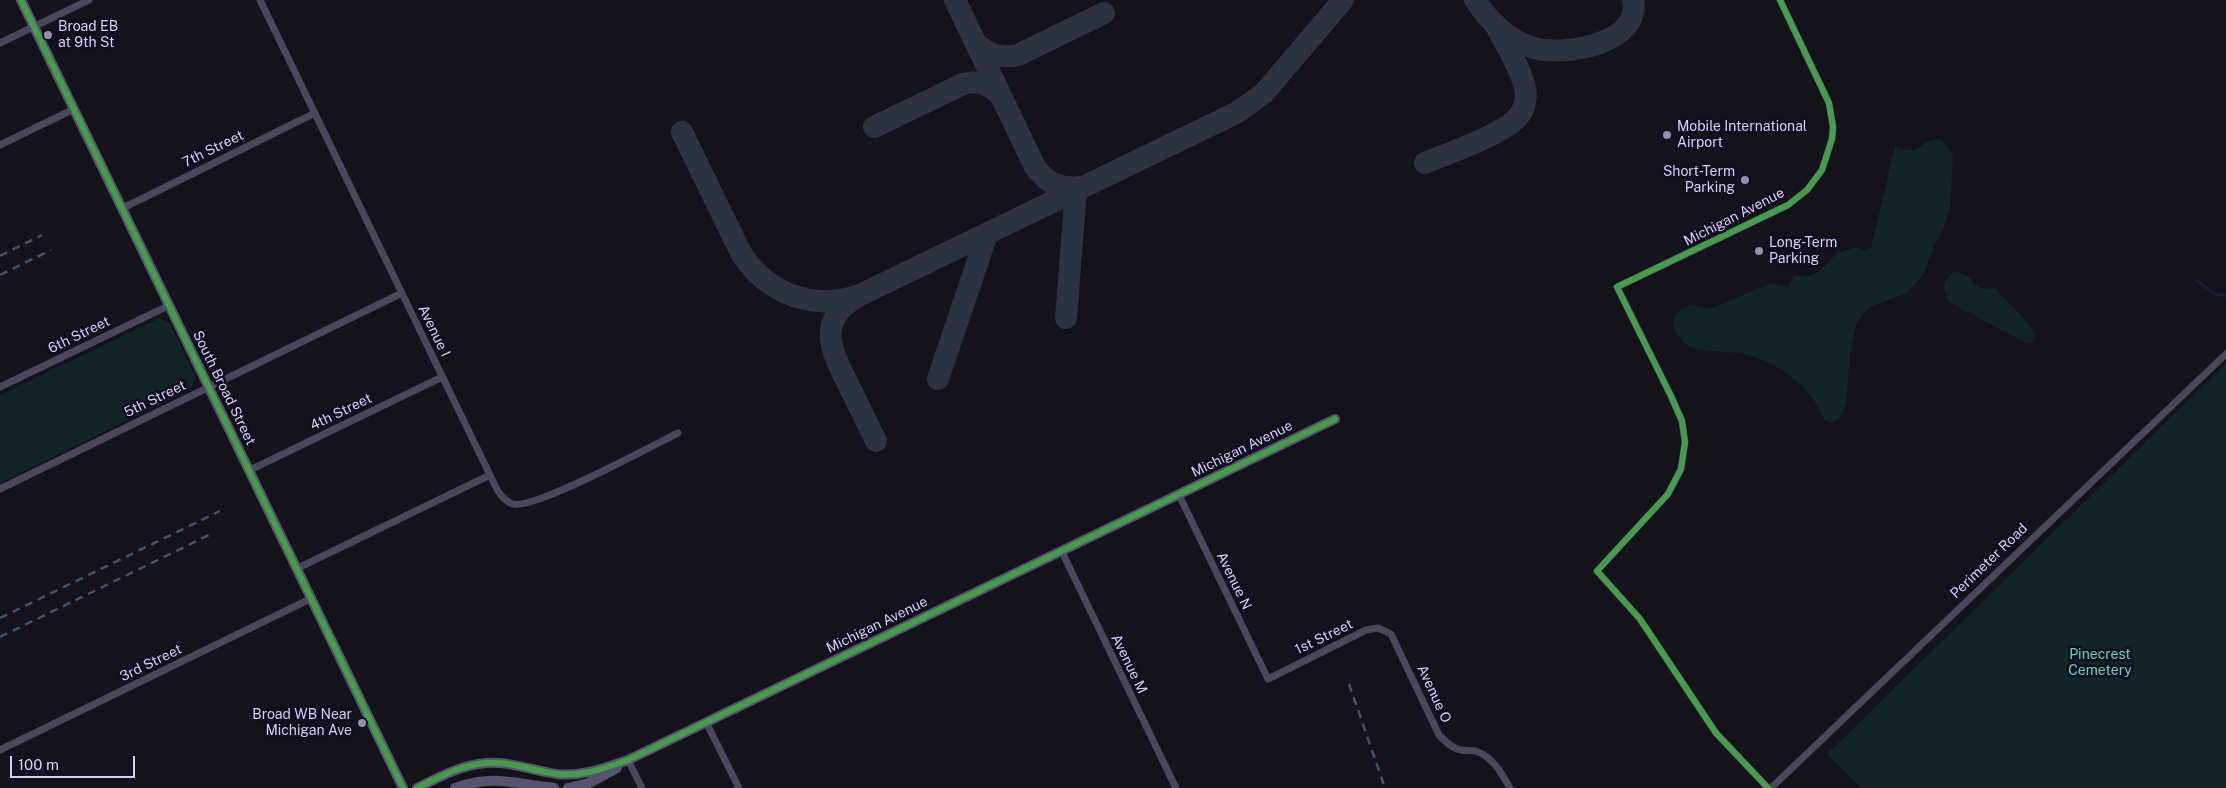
<!DOCTYPE html>
<style>
body{margin:0}
#map{position:relative;width:2226px;height:788px;overflow:hidden;background:#14121b;font-family:"Public Sans",sans-serif}
canvas{display:block}
.scale{position:absolute;left:10px;top:756px;width:125px;height:22px;box-sizing:border-box;border:2px solid #d4cffc;border-top:0;padding-left:6px;font-size:15px;line-height:18px;white-space:nowrap;color:#d4cffc;-webkit-text-stroke:4px #110e1f;paint-order:stroke}
</style>
<div id="map">
<canvas width="2226" height="788"></canvas>
<div class="scale">100 m</div>
</div>
<script>
const c = document.querySelector('canvas').getContext('2d');
c.lineJoin = 'round';
function fillPath(path, color) { c.fillStyle = color; c.fill(path, 'evenodd'); }
function strokePath(path, color, width, dash) { c.strokeStyle = color; c.lineWidth = width; c.lineCap = dash ? 'butt' : 'round'; c.setLineDash(dash || []); c.stroke(path); }
function drawText(font, color, halo, rows, align = 'center') {
  c.font = font + ' "Public Sans",sans-serif'; c.lineWidth = 5; c.setLineDash([]); c.textBaseline = 'middle'; c.strokeStyle = halo; c.fillStyle = color; for (const [text, x, y, turn = 0] of rows) {
    c.save(); c.translate(x, y); c.rotate((+turn || 0) * Math.PI / 180); c.textAlign = isNaN(turn) ? turn : align; if (halo) c.strokeText(text, 0, 0); c.fillText(text, 0, 0); c.restore();
  }
}
fillPath(new Path2D(`
 M 1939,139 L 1947,146 L 1953,156 L 1950,210 L 1941,234 L 1934,246 L 1924,274 L 1907,293 L 1870,307 L 1857,322 L 1850,354 L 1846,404 L 1840,417 L 1832,423 L 1824,420 C 1815,390 1779,363 1748,355 C 1733,351 1700,352 1688,346 C 1681,341 1677,335 1674,328 C 1670,317 1681,306 1693,305 C 1701,305 1704,310 1715,307 L 1771,283 L 1787,287 L 1795,276 L 1810,276 L 1821,270 L 1837,253 L 1856,247 L 1864,251 L 1871,248 L 1895,146 L 1904,150 L 1914,151 L 1926,142 Z
 M 1955,271 L 1967,276 L 1979,288 L 1995,289 L 2019,313 L 2036,335 L 2032,343 L 2024,342 L 1951,303 C 1941,291 1942,280 1955,271 Z
 M 160,318 L 170,324 L 195,376 L 194,384 L 189,390 L 0,483 L 0,395 Z
 M 2226,363 L 2226,788 L 1861,788 L 1827,754 Z`), '#112526');
strokePath(new Path2D(`
 M 2196,280 L 2215,294 L 2226,296`), '#0f213e', 2.5);
strokePath(new Path2D(`
 M 955,0 L 1035,167 C 1047,184 1061,189 1081,187
 M 1475,0 C 1489,21 1509,41 1534,48 C 1564,57 1642,43 1633,0
 M 976,44 C 989,54 1001,59 1018,55 L 1104,13
 M 874,127 L 963,84 C 979,80 991,84 1002,98
 M 682,132 L 741,253 C 768,295 814,311 860,295 L 1236,113 L 1264,93 L 1343,0
 M 1425,163 C 1449,153 1502,135 1518,117 C 1525,109 1527,97 1525,88 C 1520,66 1505,44 1495,24
 M 857,297 C 815,321 832,352 849,386 C 858,404 867,423 876,441
 M 1066,318 L 1076,190
 M 938,379 L 987,234`), '#2b333f', 22);
strokePath(new Path2D(`
 M 260,0 L 490,475 C 495,485 500,500 513,504 C 534,510 652,446 678,433
 M 0,43 L 89,0
 M 0,145 L 74,109
 M 123,208 L 315,113
 M 0,387 L 170,305
 M 250,470 L 442,377
 M 0,489 L 402,293
 M 1178,493 L 1268,679 L 1366,630 L 1378,628 L 1391,634 L 1439,735 C 1445,741 1452,749 1461,750 C 1466,751 1471,750 1476,751 C 1493,757 1502,774 1510,788
 M 1061,550 L 1176,788
 M 298,568 L 490,475
 M 706,722 L 739,788
 M 0,750 L 312,598
 M 628,760 L 642,788
 M 1768,788 L 1716,733 L 1640,619 L 1597,571 L 1668,494 L 1681,469 L 1685,442 L 1682,421 L 1671,396 L 1617,287 L 1788,205 L 1807,190 L 1822,170 L 1832,139 L 1833,127 L 1829,103 L 1780,0
 M 1771,788 L 2226,354`), '#48475b', 7);
strokePath(new Path2D(`
 M 21,0 L 403,788
 M 417,788 C 439,777 461,765 486,763 C 510,761 533,771 557,774 C 582,777 605,768 628,760 L 1335,419
 M 455,788 C 495,774 514,784 554,788
 M 568,788 L 589,783 L 617,768`), '#55536d', 10);
strokePath(new Path2D(`
 M 0,256 L 42,235
 M 0,275 L 51,250
 M 0,618 L 220,511
 M 0,637 L 211,534
 M 1349,684 L 1385,788`), '#425463', 2.5, [8, 6]);
strokePath(new Path2D(`
 M 21,0 L 403,788
 M 417,788 C 439,777 461,765 486,763 C 510,761 533,771 557,774 C 582,777 605,768 628,760 L 1335,419
 M 1768,788 L 1716,733 L 1640,619 L 1597,571 L 1668,494 L 1681,469 L 1685,442 L 1682,421 L 1671,396 L 1617,287 L 1788,205 L 1807,190 L 1822,170 L 1832,139 L 1833,127 L 1829,103 L 1780,0`), '#469c4c', 6);
for (const [x, y, r, color] of [
 [48,35,5,"#918dad"],
 [1667,135,5,"#918dad"],
 [1745,180,5,"#918dad"],
 [1759,251,5,"#918dad"],
 [362,723,5,"#918dad"]
]) { const dot = new Path2D(); dot.arc(x, y, r, 0, 2 * Math.PI); c.fillStyle = color; c.fill(dot); strokePath(dot, '#110e1f', 2); }
drawText('14px', '#d4cffc', '#110e1f', [
 ["Broad EB",58,27],
 ["at 9th St",58,43],
 ["Mobile International",1677,127],
 ["Airport",1677,143],
 ["Short-Term",1735,172,"right"],
 ["Parking",1735,188,"right"],
 ["Long-Term",1769,243],
 ["Parking",1769,259],
 ["Broad WB Near",352,715,"right"],
 ["Michigan Ave",352,731,"right"]
], 'left');
drawText('14px', '#d4cffc', '#110e1f', [
 ["7th Street",213,149,-26],
 ["Michigan Avenue",1734,217,-27],
 ["Avenue I",434,331,64],
 ["6th Street",79,335,-26],
 ["South Broad Street",224,388,64],
 ["5th Street",155,399,-26],
 ["4th Street",341,412,-26],
 ["Michigan Avenue",1242,449,-26],
 ["Perimeter Road",1989,561,-44],
 ["Avenue N",1234,581,64],
 ["Michigan Avenue",877,625,-26],
 ["1st Street",1324,637,-26],
 ["3rd Street",151,663,-26],
 ["Avenue M",1129,664,64],
 ["Avenue O",1434,694,65]
]);
drawText('14px', '#60d7b9', '#110e1f', [
 ["Pinecrest",2100,655],
 ["Cemetery",2100,671]
]);
</script>
